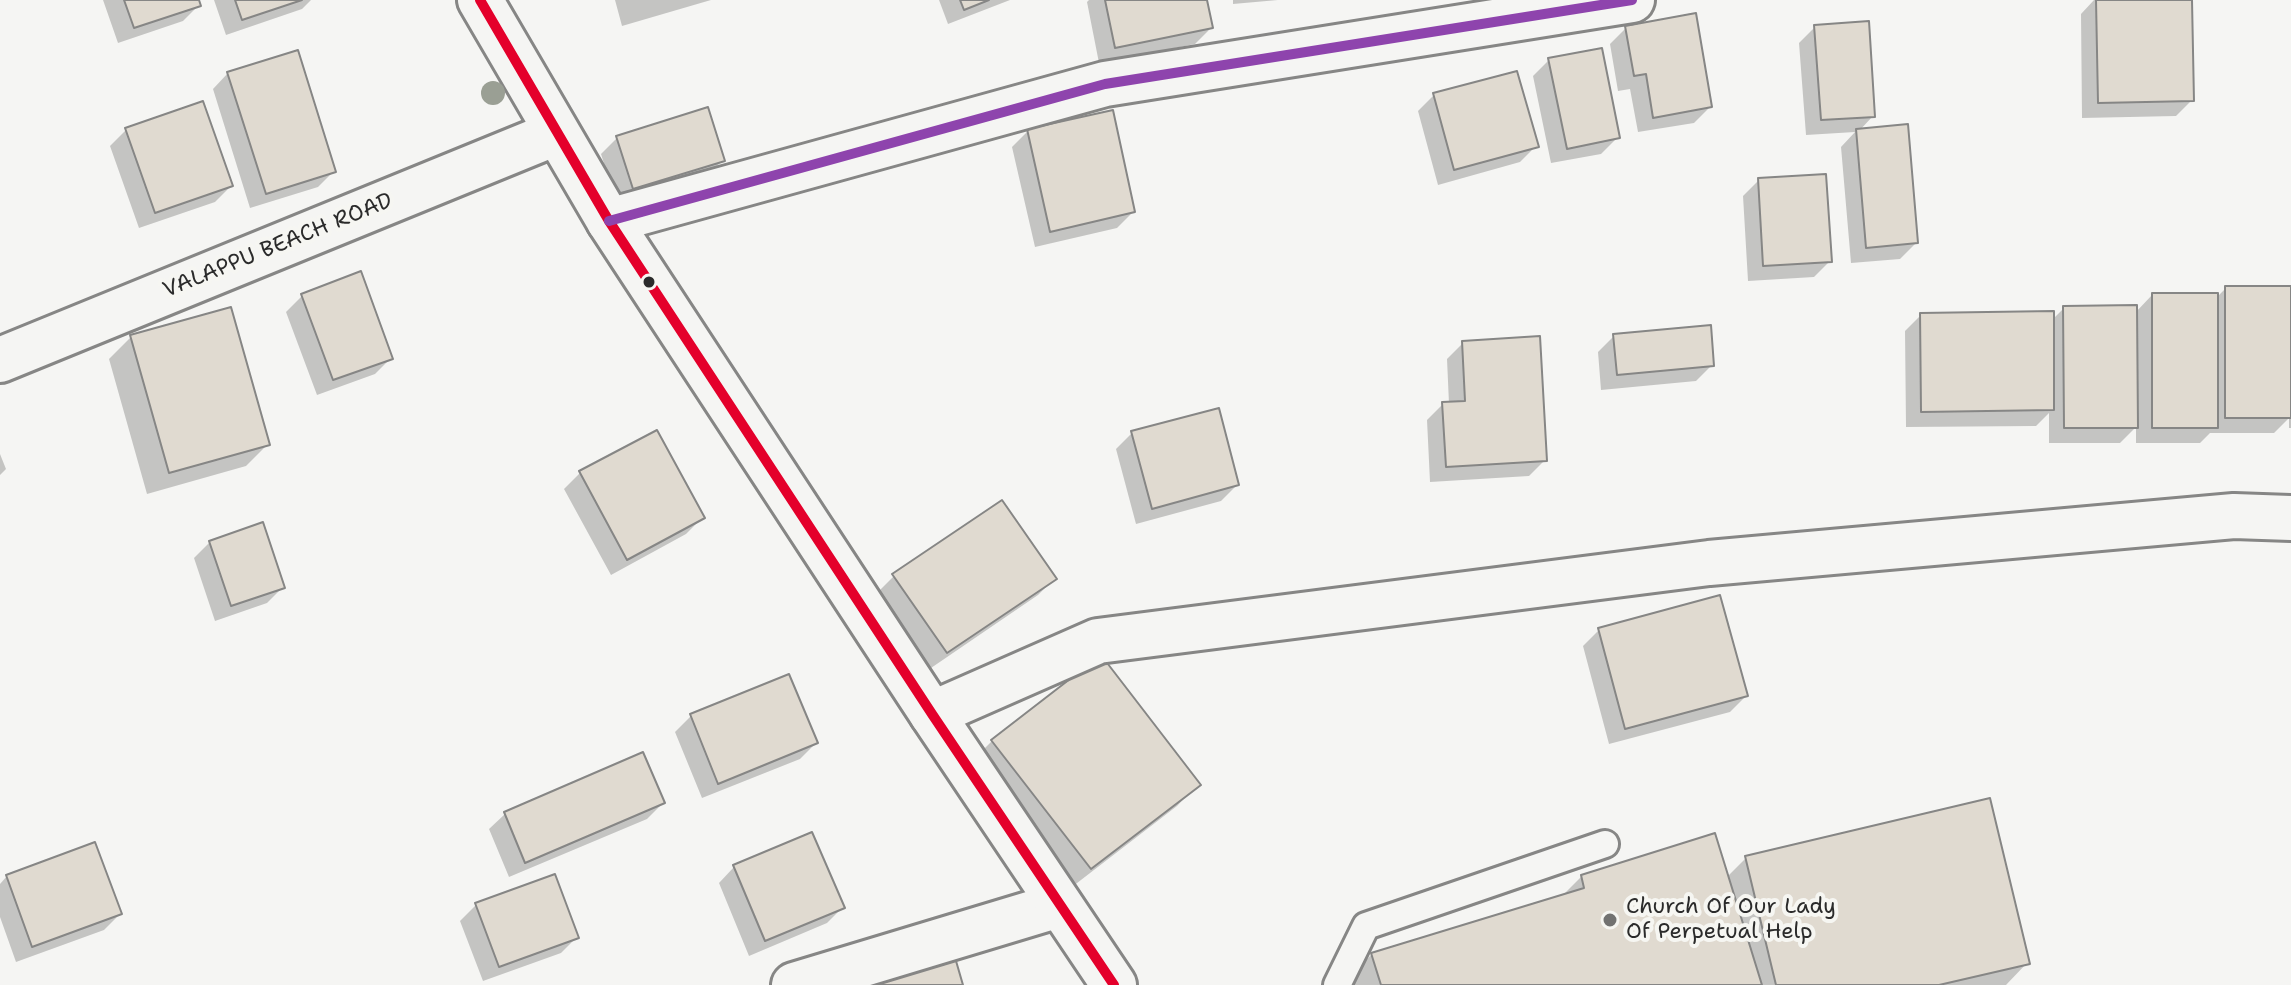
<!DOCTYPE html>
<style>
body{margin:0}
canvas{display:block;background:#f5f5f3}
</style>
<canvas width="2291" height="985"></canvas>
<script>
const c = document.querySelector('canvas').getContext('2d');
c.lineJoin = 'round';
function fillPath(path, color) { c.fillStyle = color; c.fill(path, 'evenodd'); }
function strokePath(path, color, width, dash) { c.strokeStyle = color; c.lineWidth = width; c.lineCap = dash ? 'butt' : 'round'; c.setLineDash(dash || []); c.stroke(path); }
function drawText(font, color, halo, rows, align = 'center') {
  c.font = font + ' "Shantell Sans",sans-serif'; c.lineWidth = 8; c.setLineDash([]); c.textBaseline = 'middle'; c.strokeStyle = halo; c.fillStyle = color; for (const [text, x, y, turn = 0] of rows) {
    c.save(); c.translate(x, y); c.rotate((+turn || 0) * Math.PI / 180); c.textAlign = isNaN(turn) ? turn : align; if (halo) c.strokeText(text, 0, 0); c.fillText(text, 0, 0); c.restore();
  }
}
fillPath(new Path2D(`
 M 103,0 L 197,0 L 199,5 L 183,21 L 118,43 Z
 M 214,0 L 311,0 L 302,9 L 226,35 Z
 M 615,0 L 711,0 L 622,26 Z
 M 939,0 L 1010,0 L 948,24 Z
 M 1089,0 L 1205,0 L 1211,28 L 1195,44 L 1099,63 L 1087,2 Z
 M 1233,0 L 1278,0 L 1233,4 Z
 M 2094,0 L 2190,0 L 2192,100 L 2176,116 L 2082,118 L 2081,14 Z
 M 1815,27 L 1873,116 L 1859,131 L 1916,243 L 1900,259 L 1851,263 L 1841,147 L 1855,132 L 1806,135 L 1799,43 Z
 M 1626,28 L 1710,107 L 1694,123 L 1638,132 L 1630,89 L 1618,91 L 1610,44 Z
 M 1549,60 L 1617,138 L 1601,154 L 1551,163 L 1533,76 Z
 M 228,73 L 334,171 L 318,187 L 250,208 L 213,89 Z
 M 1434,95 L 1536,146 L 1520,162 L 1438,185 L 1418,111 Z
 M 126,130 L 231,186 L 215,202 L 139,228 L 110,146 Z
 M 1028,131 L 1133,212 L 1117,228 L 1035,247 L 1012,147 Z
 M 617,138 L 723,160 L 707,176 L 617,204 L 601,154 Z
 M 1759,180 L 1830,261 L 1814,277 L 1748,281 L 1743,196 Z
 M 2226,288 L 2291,325 L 2291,428 L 2289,428 L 2289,418 L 2274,433 L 2210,433 L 2200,443 L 2136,443 L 2136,427 L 2120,443 L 2049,443 L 2049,413 L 2036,426 L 1906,427 L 1905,331 L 1921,315 L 2052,320 L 2064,308 L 2135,313 L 2152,295 L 2219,295 Z
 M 302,296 L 391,358 L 375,374 L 317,395 L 286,312 Z
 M 1614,336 L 1712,365 L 1696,381 L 1601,390 L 1598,352 Z
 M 131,337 L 268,444 L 246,466 L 147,494 L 109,359 Z
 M 1463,343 L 1545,460 L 1529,476 L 1430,482 L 1427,420 L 1443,404 L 1449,404 L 1447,359 Z
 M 1132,433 L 1237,485 L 1221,501 L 1136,524 L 1116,449 Z
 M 0,454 L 6,469 L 0,475 Z
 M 580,473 L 702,518 L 686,534 L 611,575 L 564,489 Z
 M 210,542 L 283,587 L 267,603 L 215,621 L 194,558 Z
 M 894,576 L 1054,579 L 1038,595 L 931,668 L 878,592 Z
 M 1599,630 L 1746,696 L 1730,712 L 1609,744 L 1583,646 Z
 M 788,677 L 816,743 L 800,759 L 702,798 L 675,732 L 691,716 Z
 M 992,741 L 1198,784 L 1177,806 L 1068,890 L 970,763 Z
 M 663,803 L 647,819 L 509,877 L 489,829 L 505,814 Z
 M 1746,858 L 2027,963 L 2006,985 L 1347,985 L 1346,981 L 1372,954 L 1561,897 L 1582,876 L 1727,877 Z
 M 734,867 L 843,907 L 827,923 L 749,956 L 719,883 Z
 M 7,876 L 120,914 L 104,930 L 16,962 L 0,917 L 0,884 Z
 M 476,905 L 577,937 L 561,953 L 483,981 L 460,921 Z`), '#0003');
const building = new Path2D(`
 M 124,0 L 199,0 L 201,6 L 134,28 Z
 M 235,0 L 302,0 L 242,20 Z
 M 960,0 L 989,0 L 964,10 Z
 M 1105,0 L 1207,0 L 1213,28 L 1115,48 Z
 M 2096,0 L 2192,0 L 2194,101 L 2098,103 Z
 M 1696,13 L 1712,107 L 1653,118 L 1646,74 L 1634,76 L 1625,26 Z
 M 1869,21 L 1875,117 L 1821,120 L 1814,25 Z
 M 1602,48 L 1620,138 L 1567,149 L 1548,58 Z
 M 298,50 L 336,172 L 266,194 L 227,72 Z
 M 1517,71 L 1539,147 L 1454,170 L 1433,93 Z
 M 203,101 L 233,186 L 155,213 L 125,128 Z
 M 708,107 L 725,161 L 633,189 L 616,136 Z
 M 1113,110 L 1135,212 L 1050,232 L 1027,129 Z
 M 1908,124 L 1918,243 L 1866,248 L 1856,129 Z
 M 1826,174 L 1832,262 L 1763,266 L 1758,178 Z
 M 361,271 L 393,359 L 333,380 L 301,294 Z
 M 2225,286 L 2291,286 L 2291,418 L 2225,418 Z
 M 2152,293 L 2218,293 L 2218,428 L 2152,428 Z
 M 2137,305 L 2138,428 L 2064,428 L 2063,306 Z
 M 231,307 L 270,445 L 169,473 L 130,335 Z
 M 2054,311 L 2054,410 L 1921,412 L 1920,313 Z
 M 1711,325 L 1714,366 L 1617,375 L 1613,334 Z
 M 1540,336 L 1547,461 L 1446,467 L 1442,402 L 1465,401 L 1462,341 Z
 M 1219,408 L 1239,485 L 1152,509 L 1131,431 Z
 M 657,430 L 705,518 L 627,560 L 579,471 Z
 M 1002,500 L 1057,579 L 947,653 L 892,574 Z
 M 263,522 L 285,588 L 231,606 L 209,541 Z
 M 1720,595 L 1748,696 L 1625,729 L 1598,628 Z
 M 1101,655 L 1201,785 L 1091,869 L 991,740 Z
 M 789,674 L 818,743 L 718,784 L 690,714 Z
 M 643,752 L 665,803 L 525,863 L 504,812 Z
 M 1990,798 L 2030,964 L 1939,985 L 1776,985 L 1745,856 Z
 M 812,832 L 845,908 L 765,941 L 733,865 Z
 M 1715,833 L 1762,985 L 1381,985 L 1371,953 L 1584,888 L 1581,875 Z
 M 95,842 L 122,914 L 32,947 L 6,875 Z
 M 555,874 L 579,938 L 499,967 L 475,903 Z
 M 954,954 L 963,985 L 852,985 Z`);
fillPath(building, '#e0dad0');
strokePath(building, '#868685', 2);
const service = new Path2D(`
 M 1337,985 L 1366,926 L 1605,844`);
const minor = new Path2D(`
 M 609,221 L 1105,84 L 1632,0
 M 932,714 L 1098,641 L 1709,563 L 2234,516 L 2291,518
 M 794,985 L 1059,905`);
const secondary = new Path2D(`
 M 0,360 L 556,133`);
const primary = new Path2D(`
 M 480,0 L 609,221 L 932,714 L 1114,985`);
strokePath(service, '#868685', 32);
strokePath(minor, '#868685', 50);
strokePath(secondary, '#868685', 50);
strokePath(primary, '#868685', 50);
strokePath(service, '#f5f5f3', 26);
strokePath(minor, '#f5f5f3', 44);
strokePath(secondary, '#f5f5f3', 44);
strokePath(primary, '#f5f5f3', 44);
strokePath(new Path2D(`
 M 480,0 L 609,221 L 932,714 L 1114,985`), '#e4002b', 10);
strokePath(new Path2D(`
 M 609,221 L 1105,84 L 1632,0`), '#8e44ad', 10);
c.fillStyle = '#9a9f94';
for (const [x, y] of [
 [493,93]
]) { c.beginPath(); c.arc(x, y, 12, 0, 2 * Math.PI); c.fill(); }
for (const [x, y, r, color] of [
 [649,282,7,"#2b2b2b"],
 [1610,920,8,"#727271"]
]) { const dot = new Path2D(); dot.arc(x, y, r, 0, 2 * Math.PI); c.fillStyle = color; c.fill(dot); strokePath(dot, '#f6f6f2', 3); }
drawText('22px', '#2b2b2b', '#f6f6f2', [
 ["VALAPPU BEACH ROAD",278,246,-22]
]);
drawText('22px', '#2b2b2b', '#f6f6f2', [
 ["Church Of Our Lady",1626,907],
 ["Of Perpetual Help",1626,932]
], 'left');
</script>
